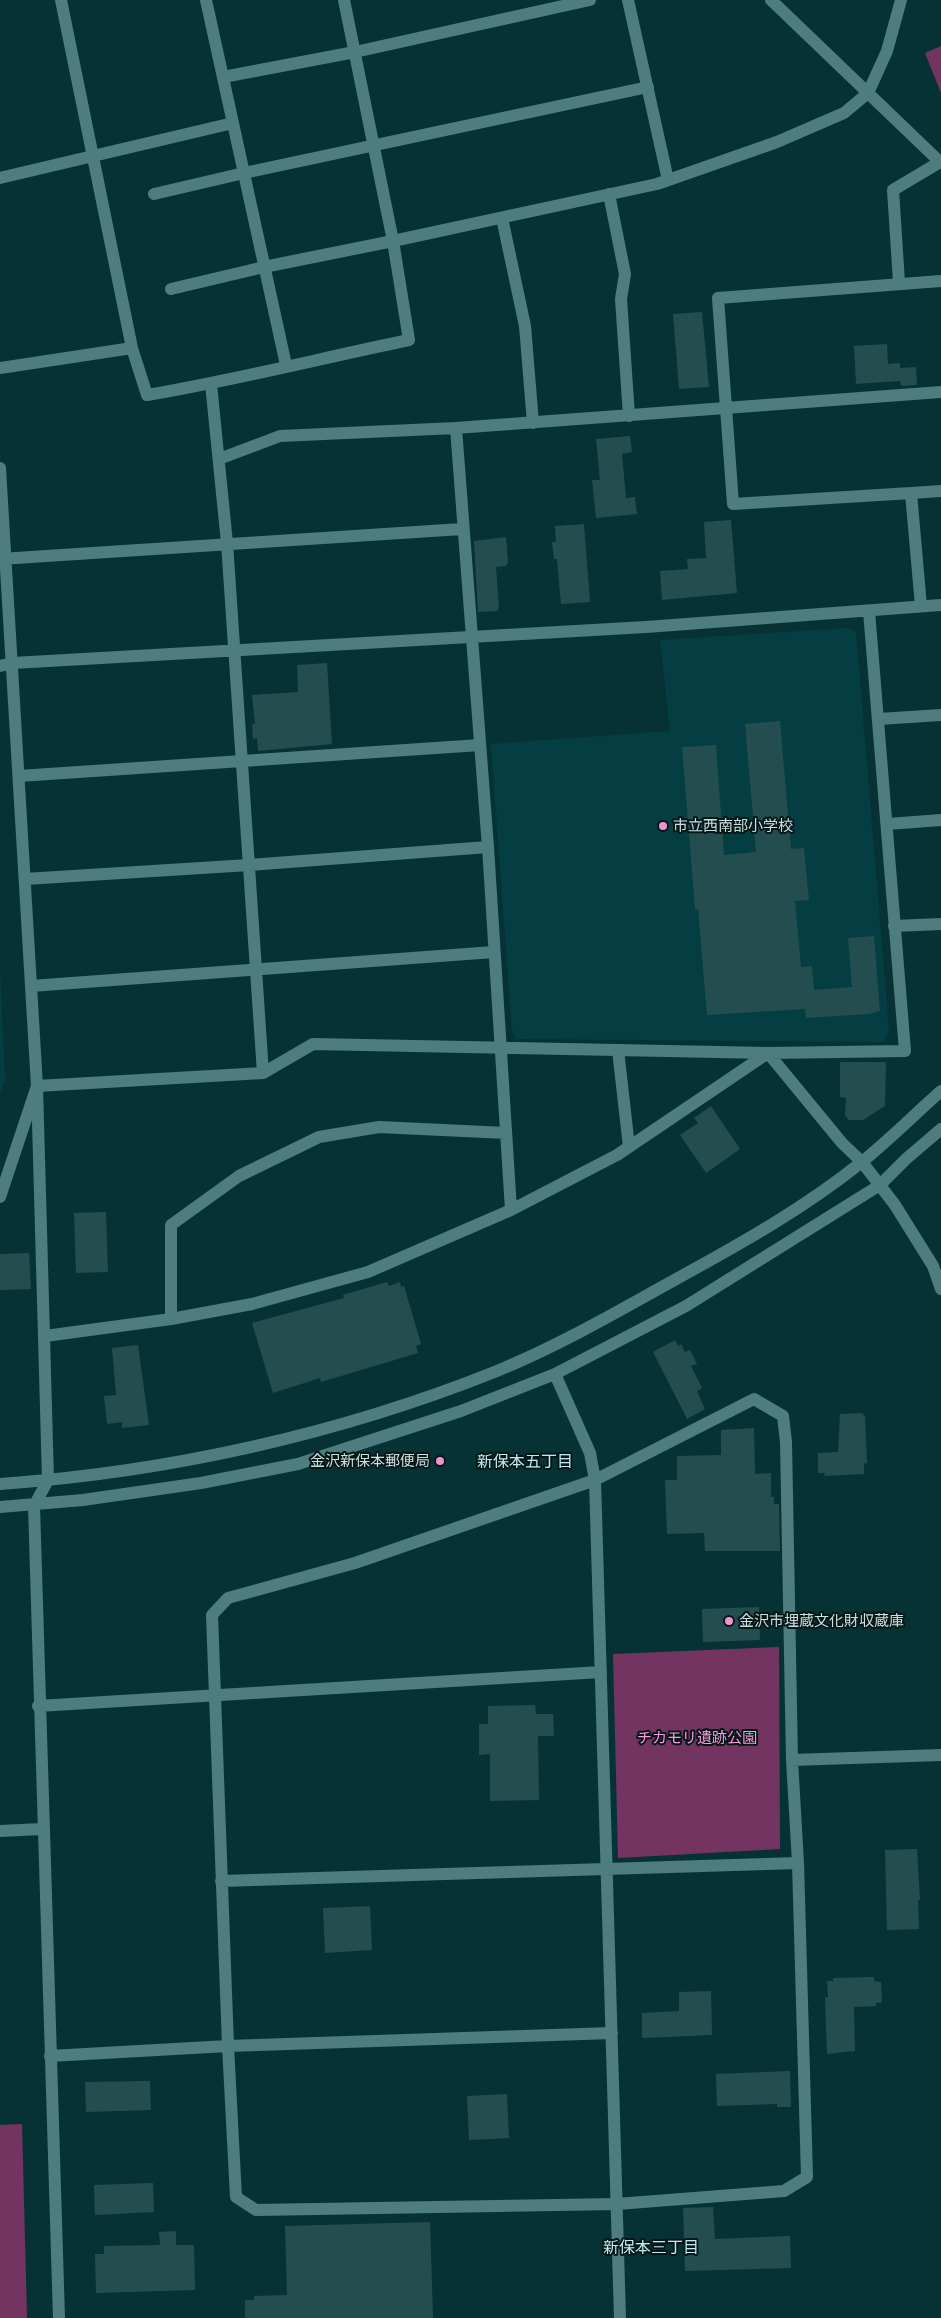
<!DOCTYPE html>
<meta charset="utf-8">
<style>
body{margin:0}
canvas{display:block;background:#063235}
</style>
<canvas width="941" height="2318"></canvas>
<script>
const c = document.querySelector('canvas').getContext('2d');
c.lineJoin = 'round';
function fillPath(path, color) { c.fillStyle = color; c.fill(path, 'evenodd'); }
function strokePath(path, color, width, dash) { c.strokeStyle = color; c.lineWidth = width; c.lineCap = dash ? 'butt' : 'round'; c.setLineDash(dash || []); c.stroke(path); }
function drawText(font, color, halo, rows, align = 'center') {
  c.font = font + ' Quicksand,"Noto Sans JP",sans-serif'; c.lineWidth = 4; c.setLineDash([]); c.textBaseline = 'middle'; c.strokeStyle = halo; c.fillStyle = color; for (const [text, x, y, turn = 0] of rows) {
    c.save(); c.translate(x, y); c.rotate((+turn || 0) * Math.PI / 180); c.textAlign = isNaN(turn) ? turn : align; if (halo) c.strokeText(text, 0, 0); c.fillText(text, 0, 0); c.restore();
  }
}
fillPath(new Path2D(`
 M 849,628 L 856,632 L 889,1030 L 884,1042 L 516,1039 L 512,1031 L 491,744 L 670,731 L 660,640 Z
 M 0,970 L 5,1079 L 0,1095 Z`), '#043e42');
fillPath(new Path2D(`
 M 941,46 L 941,93 L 925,53 Z
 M 779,1647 L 780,1849 L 618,1858 L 613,1654 Z
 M 22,2124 L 27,2318 L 0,2318 L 0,2125 Z`), '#733461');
fillPath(new Path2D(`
 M 702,312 L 709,387 L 679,389 L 673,314 Z
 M 887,344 L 888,364 L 900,363 L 900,368 L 916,367 L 917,385 L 901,386 L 900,381 L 856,384 L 854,346 Z
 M 630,436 L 632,452 L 622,454 L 626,498 L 635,497 L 637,514 L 596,518 L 592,480 L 600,480 L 596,439 Z
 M 731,520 L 737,593 L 662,600 L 660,571 L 688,569 L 687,559 L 706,558 L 704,522 Z
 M 584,524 L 590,602 L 561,604 L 557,559 L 554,559 L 552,542 L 556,542 L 555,526 Z
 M 506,537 L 508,563 L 506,566 L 496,567 L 499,608 L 497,611 L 478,612 L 474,541 Z
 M 327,663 L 332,744 L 258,751 L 257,738 L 253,739 L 252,724 L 255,724 L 252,695 L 298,692 L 297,665 Z
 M 780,721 L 791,849 L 804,848 L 805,860 L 809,900 L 795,901 L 801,967 L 812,966 L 814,990 L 852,987 L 848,938 L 874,936 L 880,1011 L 870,1014 L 806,1018 L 805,1009 L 707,1015 L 698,909 L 695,909 L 682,747 L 716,745 L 724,855 L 756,852 L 745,724 Z
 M 840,1062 L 886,1062 L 885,1106 L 863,1120 L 849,1120 L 845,1115 L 846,1098 L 840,1097 Z
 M 711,1106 L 740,1149 L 706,1173 L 680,1135 L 698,1123 L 694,1118 Z
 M 106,1212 L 108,1272 L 76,1273 L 74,1213 Z
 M 29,1253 L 31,1289 L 0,1290 L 0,1254 Z
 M 387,1282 L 389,1286 L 400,1282 L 401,1287 L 404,1286 L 421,1344 L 416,1346 L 418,1353 L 321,1382 L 320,1378 L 273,1393 L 252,1323 L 344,1298 L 343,1295 Z
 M 675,1340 L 678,1346 L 681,1344 L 685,1352 L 690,1350 L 697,1364 L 691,1366 L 702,1388 L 697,1391 L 705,1409 L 687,1419 L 653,1352 Z
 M 138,1345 L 149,1425 L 122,1428 L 122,1422 L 107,1424 L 104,1396 L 116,1395 L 112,1348 Z
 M 862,1413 L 865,1416 L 867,1464 L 864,1463 L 864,1474 L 824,1476 L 825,1473 L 818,1473 L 818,1453 L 838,1452 L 840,1414 Z
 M 754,1428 L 755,1474 L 771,1473 L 771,1497 L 774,1497 L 774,1504 L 779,1504 L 780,1551 L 705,1551 L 704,1533 L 667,1534 L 665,1480 L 677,1480 L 677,1456 L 721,1455 L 721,1430 Z
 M 759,1607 L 760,1640 L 703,1642 L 702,1609 Z
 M 535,1705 L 536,1714 L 553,1714 L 554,1736 L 538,1736 L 539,1800 L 490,1801 L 490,1754 L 479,1755 L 479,1724 L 488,1724 L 488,1706 Z
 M 917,1849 L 920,1900 L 918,1900 L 919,1929 L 887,1930 L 885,1850 Z
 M 370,1906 L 372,1950 L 325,1953 L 323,1908 Z
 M 874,1977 L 874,1981 L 881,1982 L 882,2002 L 876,2003 L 876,2006 L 854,2007 L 855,2051 L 827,2054 L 825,1997 L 828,1997 L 827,1981 L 833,1981 L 833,1978 Z
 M 711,1991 L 712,2035 L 642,2038 L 642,2013 L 679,2011 L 679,1992 Z
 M 790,2071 L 791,2107 L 777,2107 L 777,2104 L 717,2106 L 716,2074 Z
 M 150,2081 L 151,2110 L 86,2112 L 85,2082 Z
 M 507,2094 L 509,2138 L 469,2140 L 467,2096 Z
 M 153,2183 L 154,2212 L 95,2215 L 94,2185 Z
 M 713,2207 L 715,2239 L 790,2236 L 791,2268 L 685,2271 L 683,2208 Z
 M 430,2222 L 433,2318 L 245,2318 L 245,2300 L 254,2300 L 254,2296 L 287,2295 L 285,2226 Z
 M 176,2231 L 176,2245 L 194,2245 L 195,2290 L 96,2293 L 95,2254 L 104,2254 L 104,2246 L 160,2245 L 159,2232 Z`), '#244d50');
strokePath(new Path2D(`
 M 206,0 L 286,365
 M 628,0 L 668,180
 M 771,0 L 941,163
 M 223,77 L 355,52 L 590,0
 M 0,178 L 233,123
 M 154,194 L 244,173 L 648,87
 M 609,194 L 625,274 L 621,299 L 629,416
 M 502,218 L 525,326 L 533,423
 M 899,282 L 893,190 L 940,162
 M 171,289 L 264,267 L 393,241 L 657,184 L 777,142 L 844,113 L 868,93 L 887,51 L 901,0
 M 132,348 L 147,395 C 235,380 322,358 409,340 L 393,241 L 344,0
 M 0,368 L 132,348 L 61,0
 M 211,384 L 227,543 L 263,1073
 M 219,459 L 280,436 L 456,428
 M 0,468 L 37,1086 L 48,1480 L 34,1506 L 59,2318
 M 911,493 L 733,504 L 718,298 L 941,281
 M 0,559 L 462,529
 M 921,606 L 911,493 L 941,491
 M 869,611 L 905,1051 L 768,1053 L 842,1143 L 862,1162 L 895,1205 L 933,1266 L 941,1289
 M 0,666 L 13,663 L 646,627 L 941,605
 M 879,719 L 941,715
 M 19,776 L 480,745
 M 888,824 L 941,820
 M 25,879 L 249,865 L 488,847
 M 894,926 L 941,924
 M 31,986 L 494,952
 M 618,1050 L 629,1147
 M 0,1197 L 37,1086 L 263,1073 L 313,1044 L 768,1053
 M 511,1210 L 488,847 L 456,428 L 941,392
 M 171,1319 L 171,1225 L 239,1176 L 319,1137 L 379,1127 L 506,1133
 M 45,1336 L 171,1319 L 252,1304 L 368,1272 L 511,1210 L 617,1155 L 768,1053
 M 555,1374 L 590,1453 L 595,1480 L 355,1563 L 228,1598 L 212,1615 L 228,2046 L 612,2033
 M 0,1484 C 169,1472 340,1434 497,1371 C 560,1345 619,1311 678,1278 C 742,1243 806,1207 863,1161 C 890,1139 915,1114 941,1091
 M 0,1507 L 83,1500 L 201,1483 L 298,1464 L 461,1411 L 555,1374 L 686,1306 L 880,1185 L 906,1159 L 941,1129
 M 38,1706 L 601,1672
 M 0,1831 L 42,1829
 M 221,1881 L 798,1863
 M 50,2056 L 228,2046 L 236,2197 L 256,2210 L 617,2204 L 784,2191 L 807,2177 L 798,1863 L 792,1760
 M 620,2318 L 595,1480 L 754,1399 L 783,1416 L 786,1442 L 792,1760 L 941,1755`), '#4d7d80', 12);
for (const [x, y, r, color] of [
 [663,826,5,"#f491d4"],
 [440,1461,5,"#f491d4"],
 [729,1621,5,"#f491d4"]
]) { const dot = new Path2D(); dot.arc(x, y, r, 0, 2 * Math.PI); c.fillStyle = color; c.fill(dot); strokePath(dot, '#061718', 2); }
drawText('15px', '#cadfe0', '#061718', [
 ["市立西南部小学校",673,826],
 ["金沢新保本郵便局",430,1461,"right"],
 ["金沢市埋蔵文化財収蔵庫",739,1621]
], 'left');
drawText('15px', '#fc98dc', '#061718', [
 ["チカモリ遺跡公園",697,1738]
]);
drawText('16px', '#c0ebee', '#061718', [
 ["新保本五丁目",525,1462],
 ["新保本三丁目",651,2248]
]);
</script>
